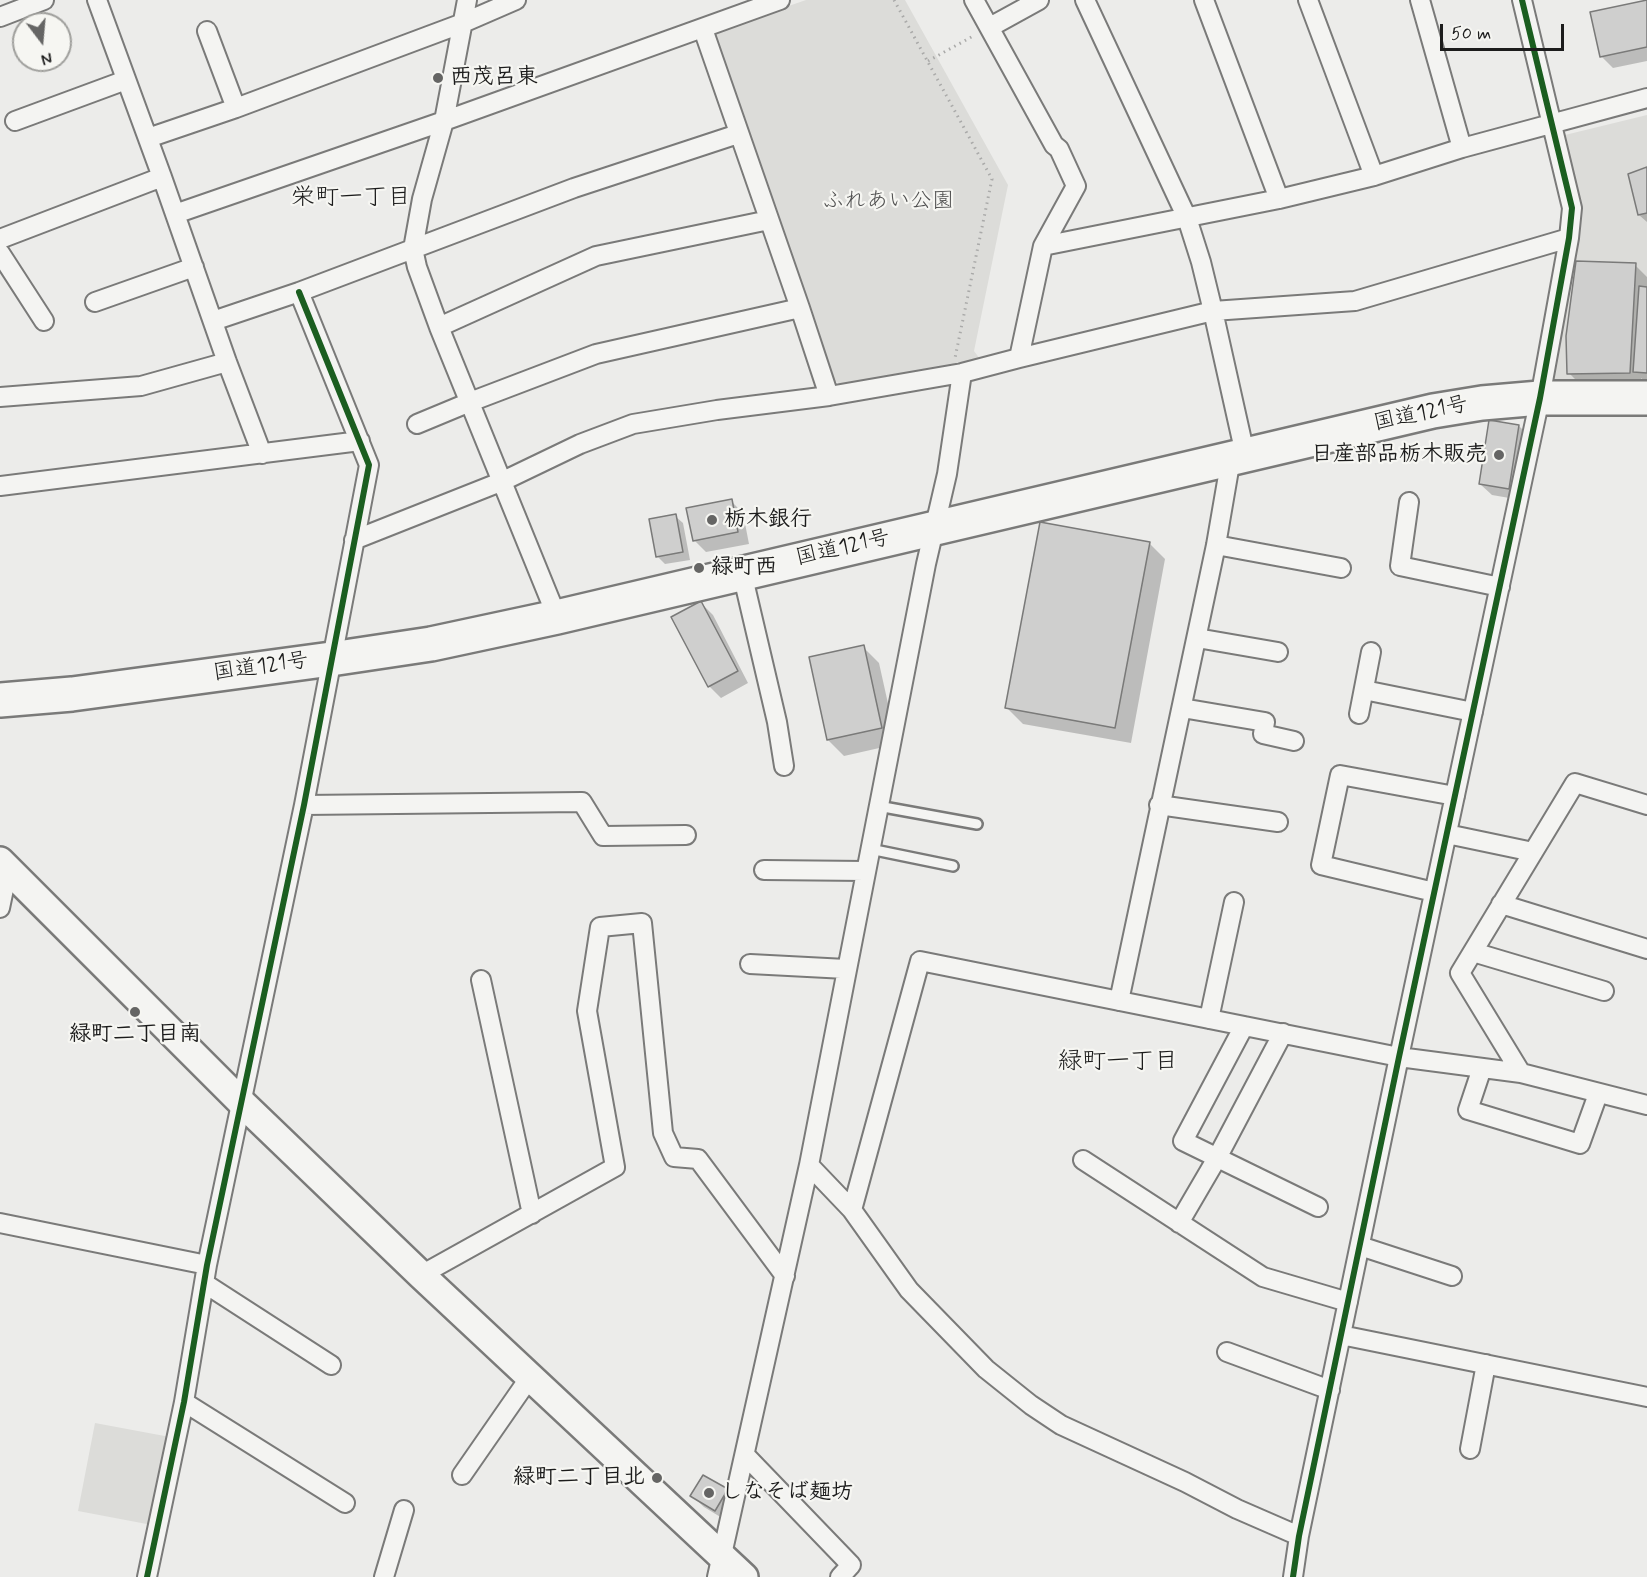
<!DOCTYPE html>
<meta charset="utf-8">
<style>
body{margin:0}
#map{position:relative;width:1647px;height:1577px;overflow:hidden;background:#ececea;font-family:Mynerve,sans-serif}
canvas{display:block}
.north{position:absolute;left:12px;top:12px;width:60px;height:60px;box-sizing:border-box;background:#f6f6f2;border:2px solid #9f9f9c;border-radius:50%;rotate:164deg;font-size:16px;font-weight:700;line-height:24px;text-align:center;color:#1c1c1c}
.north::after{content:'';display:block;margin:auto;width:21px;height:27px;background:#656564;clip-path:polygon(50% 0,100% 100%,50% 72%,0 100%)}
.scale{position:absolute;left:1440px;top:24px;width:124px;height:27px;box-sizing:border-box;border:3px solid #1c1c1c;border-top:0;padding-left:8px;font-size:18px;line-height:21px;white-space:nowrap;color:#1c1c1c;-webkit-text-stroke:4px #f6f6f2;paint-order:stroke}
</style>
<div id="map">
<canvas width="1647" height="1577"></canvas>
<div class="north">N</div>
<div class="scale">50 m</div>
</div>
<script>
const c = document.querySelector('canvas').getContext('2d');
c.lineJoin = 'round';
function fillPath(path, color) { c.fillStyle = color; c.fill(path, 'evenodd'); }
function strokePath(path, color, width, dash) { c.strokeStyle = color; c.lineWidth = width; c.lineCap = dash ? 'butt' : 'round'; c.setLineDash(dash || []); c.stroke(path); }
function drawText(font, color, halo, rows, align = 'center') {
  c.font = font + ' Mynerve,"Klee One",sans-serif'; c.lineWidth = 4.5; c.setLineDash([]); c.textBaseline = 'middle'; c.strokeStyle = halo; c.fillStyle = color; for (const [text, x, y, turn = 0] of rows) {
    c.save(); c.translate(x, y); c.rotate((+turn || 0) * Math.PI / 180); c.textAlign = isNaN(turn) ? turn : align; if (halo) c.strokeText(text, 0, 0); c.fillText(text, 0, 0); c.restore();
  }
}
fillPath(new Path2D(`
 M 806,0 L 905,0 L 1008,185 L 974,351 L 980,359 L 842,385 L 828,377 L 712,41 L 719,30 Z
 M 1647,115 L 1647,388 L 1553,386 L 1580,209 L 1565,135 Z
 M 95,1423 L 170,1437 L 152,1525 L 78,1511 Z`), '#dcdcd9');
fillPath(new Path2D(`
 M 1647,1 L 1647,61 L 1613,68 L 1601,56 Z
 M 1647,168 L 1647,222 L 1639,215 L 1629,175 Z
 M 1635,265 L 1647,277 L 1647,384 L 1641,378 L 1641,385 L 1581,385 L 1569,373 Z
 M 1519,426 L 1531,438 L 1521,500 L 1492,495 L 1480,484 Z
 M 731,501 L 743,513 L 749,544 L 706,552 L 694,540 Z
 M 675,516 L 683,523 L 690,560 L 665,564 L 658,557 Z
 M 1149,543 L 1165,559 L 1131,743 L 1023,724 L 1007,708 Z
 M 701,603 L 713,615 L 748,683 L 721,698 L 709,686 Z
 M 863,647 L 879,663 L 897,744 L 844,756 L 828,740 Z
 M 727,1490 L 738,1502 L 727,1521 L 704,1507 L 692,1496 Z`), '#0003');
const building = new Path2D(`
 M 1647,0 L 1647,47 L 1600,57 L 1590,12 Z
 M 1647,167 L 1647,213 L 1638,215 L 1628,174 Z
 M 1576,261 L 1636,263 L 1630,373 L 1567,374 L 1566,336 Z
 M 1639,286 L 1647,287 L 1647,373 L 1633,372 Z
 M 1489,420 L 1519,425 L 1509,489 L 1479,484 Z
 M 732,499 L 738,532 L 693,541 L 686,508 Z
 M 676,514 L 683,552 L 656,557 L 649,519 Z
 M 1040,522 L 1150,542 L 1115,728 L 1005,708 Z
 M 701,601 L 738,671 L 708,687 L 671,617 Z
 M 864,645 L 882,728 L 827,740 L 809,657 Z
 M 703,1475 L 728,1489 L 715,1511 L 690,1496 Z`);
fillPath(building, '#cfcfce');
strokePath(building, '#7a7a79', 1.5);
const lane = new Path2D(`
 M 878,806 L 977,824
 M 870,849 L 953,866`);
const street = new Path2D(`
 M 97,0 L 162,177 L 227,362 L 262,454
 M 467,0 L 444,121 L 422,199 L 413,249 L 417,267 L 439,327 L 557,617
 M 974,0 L 1054,145 L 1059,149 L 1076,186 L 1043,246 L 1019,358
 M 1085,0 L 1187,218 L 1201,262 L 1213,311 L 1245,454
 M 1204,0 L 1279,199
 M 1308,0 L 1374,176
 M 1420,0 L 1462,148
 M 0,17 L 44,0
 M 990,27 L 1039,0
 M 703,29 L 800,308 L 829,396
 M 207,31 L 236,108
 M 15,121 L 126,80
 M 148,138 L 236,108 L 463,23 L 516,0
 M 175,214 L 444,121 L 780,0
 M 0,239 L 162,177
 M 1043,246 L 1279,199 L 1374,176 L 1462,148 L 1647,98
 M 0,253 L 44,321
 M 95,302 L 194,267
 M 213,321 L 299,292 L 574,188 L 738,134
 M 439,327 L 596,256 L 769,220
 M 0,397 L 141,386 L 227,362
 M 417,424 L 470,402 L 596,354 L 800,308
 M 0,486 L 360,441
 M 1409,502 L 1400,566 L 1500,587
 M 354,540 L 503,481 L 580,444 L 633,424 L 717,410 L 829,396 L 962,373 L 1019,358 L 1213,311 L 1355,301 L 1569,238
 M 1216,545 L 1341,568
 M 742,573 L 777,722 L 784,766
 M 1197,638 L 1278,652
 M 1364,690 L 1473,712
 M 1182,708 L 1265,722 L 1263,734 L 1294,741
 M 1359,714 L 1371,652
 M 304,805 L 582,802 L 603,836 L 686,835
 M 1159,805 L 1278,822
 M 1447,834 L 1533,852
 M 764,870 L 865,871
 M 1434,892 L 1321,865 L 1340,775 L 1455,796
 M 1501,904 L 1647,949
 M 0,908 L 8,870
 M 1473,952 L 1604,991
 M 750,964 L 846,969
 M 481,980 L 532,1214
 M 1119,1001 L 1216,545 L 1231,458
 M 1209,1019 L 1234,902
 M 1244,1026 L 1183,1141 L 1318,1207
 M 1482,1068 L 1468,1110 L 1580,1144 L 1598,1094
 M 1521,1073 L 1460,973 L 1575,783 L 1647,805
 M 1083,1160 L 1263,1277 L 1348,1302
 M 809,1165 L 852,1210 L 909,1290 L 986,1369 L 1031,1405 L 1061,1425 L 1185,1482 L 1237,1509 L 1299,1536
 M 852,1210 L 920,961 L 1399,1057 L 1521,1073 L 1647,1105
 M 0,1223 L 207,1265
 M 1179,1223 L 1217,1158 L 1283,1033
 M 1360,1246 L 1452,1276
 M 421,1275 L 615,1167 L 587,1011 L 600,927 L 642,923 L 663,1133 L 674,1157 L 698,1159 L 785,1276
 M 204,1283 L 331,1365
 M 1341,1335 L 1647,1397
 M 1227,1352 L 1330,1390
 M 184,1402 L 345,1503
 M 1470,1449 L 1486,1364
 M 745,1455 L 851,1565 L 840,1577
 M 462,1475 L 530,1377
 M 147,1577 L 184,1402 L 207,1265 L 304,805 L 369,465 L 299,292
 M 384,1577 L 404,1510
 M 717,1577 L 809,1165 L 926,564 L 947,474 L 962,373
 M 1293,1577 L 1299,1536 L 1399,1057 L 1540,398 L 1569,238 L 1572,208 L 1522,0`);
const secondary = new Path2D(`
 M 0,861 L 241,1102 L 421,1275 L 744,1577`);
const highway = new Path2D(`
 M 0,700 L 72,694 L 331,659 L 431,644 L 557,617 L 1433,411 L 1482,403 L 1540,398 L 1647,398`);
strokePath(lane, '#7a7a79', 14);
strokePath(street, '#7a7a79', 22);
strokePath(secondary, '#7a7a79', 32);
strokePath(highway, '#7a7a79', 38);
strokePath(new Path2D(`
 M 894,0 L 992,179 L 955,358
 M 928,61 L 975,35`), '#aaaaa9', 3, [1.5, 4.5]);
strokePath(lane, '#f4f4f2', 9);
strokePath(street, '#f4f4f2', 18);
strokePath(secondary, '#f4f4f2', 27);
strokePath(highway, '#f4f4f2', 33);
strokePath(new Path2D(`
 M 147,1577 L 184,1402 L 207,1265 L 304,805 L 369,465 L 299,292
 M 1293,1577 L 1299,1536 L 1399,1057 L 1540,398 L 1569,238 L 1572,208 L 1522,0`), '#1b5e20', 6);
for (const [x, y, r, color] of [
 [438,78,6,"#656564"],
 [1499,455,6,"#656564"],
 [712,520,6,"#656564"],
 [699,568,6,"#656564"],
 [135,1012,6,"#656564"],
 [657,1478,6,"#656564"],
 [709,1493,6,"#656564"]
]) { const dot = new Path2D(); dot.arc(x, y, r, 0, 2 * Math.PI); c.fillStyle = color; c.fill(dot); strokePath(dot, '#f6f6f2', 2); }
drawText('bold 22px', '#1c1c1c', '#f6f6f2', [
 ["西茂呂東",450,78],
 ["日産部品栃木販売",1487,455,"right"],
 ["栃木銀行",724,520],
 ["緑町西",711,568],
 ["緑町二丁目南",135,1035,"center"],
 ["緑町二丁目北",645,1478,"right"],
 ["しなそば麺坊",721,1493]
], 'left');
drawText('22px', '#515151', '#f6f6f2', [
 ["ふれあい公園",888,202]
]);
drawText('22px', '#1c1c1c', '#f6f6f2', [
 ["国道121号",1421,415,-12],
 ["国道121号",843,549,-13],
 ["国道121号",261,668,-8]
]);
drawText('24px', '#1c1c1c', '#f6f6f2', [
 ["栄町一丁目",351,199],
 ["緑町一丁目",1118,1063]
]);
</script>
